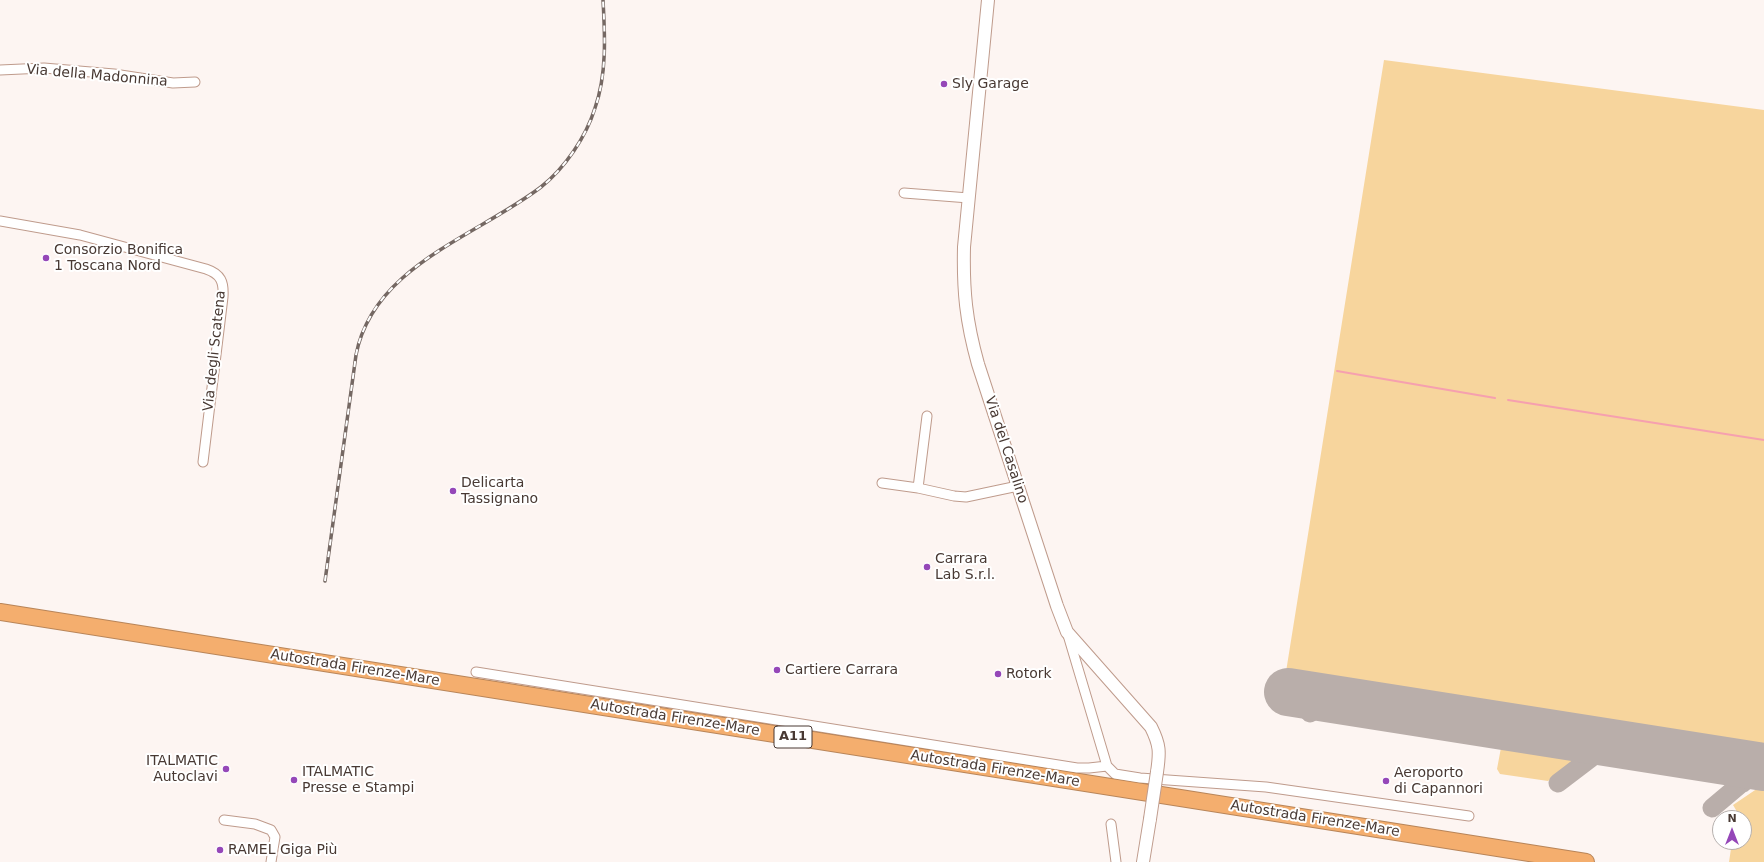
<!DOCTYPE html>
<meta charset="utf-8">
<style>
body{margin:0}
#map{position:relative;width:1764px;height:862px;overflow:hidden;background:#fdf5f2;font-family:"DejaVu Sans",sans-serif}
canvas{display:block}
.north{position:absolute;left:1712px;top:810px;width:40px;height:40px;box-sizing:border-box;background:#fff;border:1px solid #b6b0ad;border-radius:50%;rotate:0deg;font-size:11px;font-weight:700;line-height:16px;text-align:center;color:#483933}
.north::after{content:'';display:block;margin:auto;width:14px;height:18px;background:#9547b8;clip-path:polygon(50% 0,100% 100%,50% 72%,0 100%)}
</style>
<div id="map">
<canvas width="1764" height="862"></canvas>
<div class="north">N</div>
</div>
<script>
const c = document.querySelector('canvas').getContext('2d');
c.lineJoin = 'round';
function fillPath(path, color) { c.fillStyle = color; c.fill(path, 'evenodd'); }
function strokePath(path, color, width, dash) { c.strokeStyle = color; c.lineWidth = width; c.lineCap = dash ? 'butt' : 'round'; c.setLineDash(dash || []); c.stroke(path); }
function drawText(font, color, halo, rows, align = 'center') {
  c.font = font + ' "DejaVu Sans",sans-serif'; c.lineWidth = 4; c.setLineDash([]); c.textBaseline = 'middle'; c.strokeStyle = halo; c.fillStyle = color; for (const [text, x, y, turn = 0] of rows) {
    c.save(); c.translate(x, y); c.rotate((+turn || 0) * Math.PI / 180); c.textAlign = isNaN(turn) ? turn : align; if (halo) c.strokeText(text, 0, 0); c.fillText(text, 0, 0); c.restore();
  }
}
fillPath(new Path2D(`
 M 1384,60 L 1764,110 L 1764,754 L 1285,678 Z
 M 1503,737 L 1582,749 L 1587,753 L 1582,758 L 1548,781 L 1500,774 L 1497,769 Z
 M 1764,784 L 1764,862 L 1729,862 L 1732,842 L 1744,842 L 1744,818 L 1735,818 L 1736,810 L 1733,805 Z`), '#f7d59d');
strokePath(new Path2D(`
 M 1337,371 L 1495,398
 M 1508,400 L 1764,440`), '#f6a0af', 2);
strokePath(new Path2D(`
 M 1310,713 L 1313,696
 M 1581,738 L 1590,747 L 1589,759
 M 1738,763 C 1746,770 1746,774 1743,783
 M 1558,783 L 1604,748 L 1619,744
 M 1712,808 L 1750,776 L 1764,770`), '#b9aeaa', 19);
strokePath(new Path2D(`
 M 1288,692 L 1764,767`), '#b9aeaa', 48);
const street = new Path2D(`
 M 0,70 L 44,68 L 114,74 L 173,83 L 195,82
 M 904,193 L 969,198
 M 0,221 L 80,235 L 206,269 C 221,274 224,282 223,297 L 203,462
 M 882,483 L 918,488 L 954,496 L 966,497 L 1018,486
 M 918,488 L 927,416
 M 1068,635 L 1107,766 L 1115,774 L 1140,778 L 1266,787 L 1469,816
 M 476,672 L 1077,768 L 1089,768 L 1107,766
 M 224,820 L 255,824 L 271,830 L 275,837 L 271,862
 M 1111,824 L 1116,862`);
const secondary = new Path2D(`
 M 988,0 L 964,247 C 963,291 966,321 978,364 L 1057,606 L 1067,632 L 1151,727 C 1160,745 1160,752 1157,772
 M 1143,862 L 1150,819`);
const highway = new Path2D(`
 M 0,612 L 1586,862`);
strokePath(street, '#bf9b8c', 11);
strokePath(secondary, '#bf9b8c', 14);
strokePath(highway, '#b88559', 18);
strokePath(street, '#fff', 9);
strokePath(secondary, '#fff', 12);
strokePath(highway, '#f4ae6e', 16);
const rail = new Path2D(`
 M 325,581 L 356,355 C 373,266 477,236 541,187 C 565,168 586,137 595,108 C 607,74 605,35 603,0`);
strokePath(rail, '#756863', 3.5);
strokePath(rail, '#fff', 2, [6]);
const secondaryBridge = new Path2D(`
 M 1150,819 L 1157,772`);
strokePath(secondaryBridge, '#bf9b8c', 14, []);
strokePath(secondaryBridge, '#fff', 12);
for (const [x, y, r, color] of [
 [944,84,4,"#9547b8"],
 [46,258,4,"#9547b8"],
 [453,491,4,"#9547b8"],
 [927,567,4,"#9547b8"],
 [777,670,4,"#9547b8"],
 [998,674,4,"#9547b8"],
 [226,769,4,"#9547b8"],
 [294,780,4,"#9547b8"],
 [1386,781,4,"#9547b8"],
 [220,850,4,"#9547b8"]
]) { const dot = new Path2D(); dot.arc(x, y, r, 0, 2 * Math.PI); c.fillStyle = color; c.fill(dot); strokePath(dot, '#fff', 1.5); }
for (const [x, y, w] of [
 [793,737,38]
]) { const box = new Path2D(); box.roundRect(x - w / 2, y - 11, w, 22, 3); c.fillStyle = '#fff'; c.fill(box); strokePath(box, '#483933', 1); }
drawText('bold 13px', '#483933', null, [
 ["A11",793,737]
]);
drawText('14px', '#483933', '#fff', [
 ["Via della Madonnina",97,76,5],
 ["Via degli Scatena",215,351,-84],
 ["Via del Casalino",1006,450,72],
 ["Autostrada Firenze-Mare",355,668,9],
 ["Autostrada Firenze-Mare",675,718,9],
 ["Autostrada Firenze-Mare",995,769,9],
 ["Autostrada Firenze-Mare",1315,819,9]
]);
drawText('14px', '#483933', '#fff', [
 ["Sly Garage",952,84],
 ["Consorzio Bonifica",54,250],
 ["1 Toscana Nord",54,266],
 ["Delicarta",461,483],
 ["Tassignano",461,499],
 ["Carrara",935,559],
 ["Lab S.r.l.",935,575],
 ["Cartiere Carrara",785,670],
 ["Rotork",1006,674],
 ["ITALMATIC",218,761,"right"],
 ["Autoclavi",218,777,"right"],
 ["ITALMATIC",302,772],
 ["Presse e Stampi",302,788],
 ["Aeroporto",1394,773],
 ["di Capannori",1394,789],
 ["RAMEL Giga Più",228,850]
], 'left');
</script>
